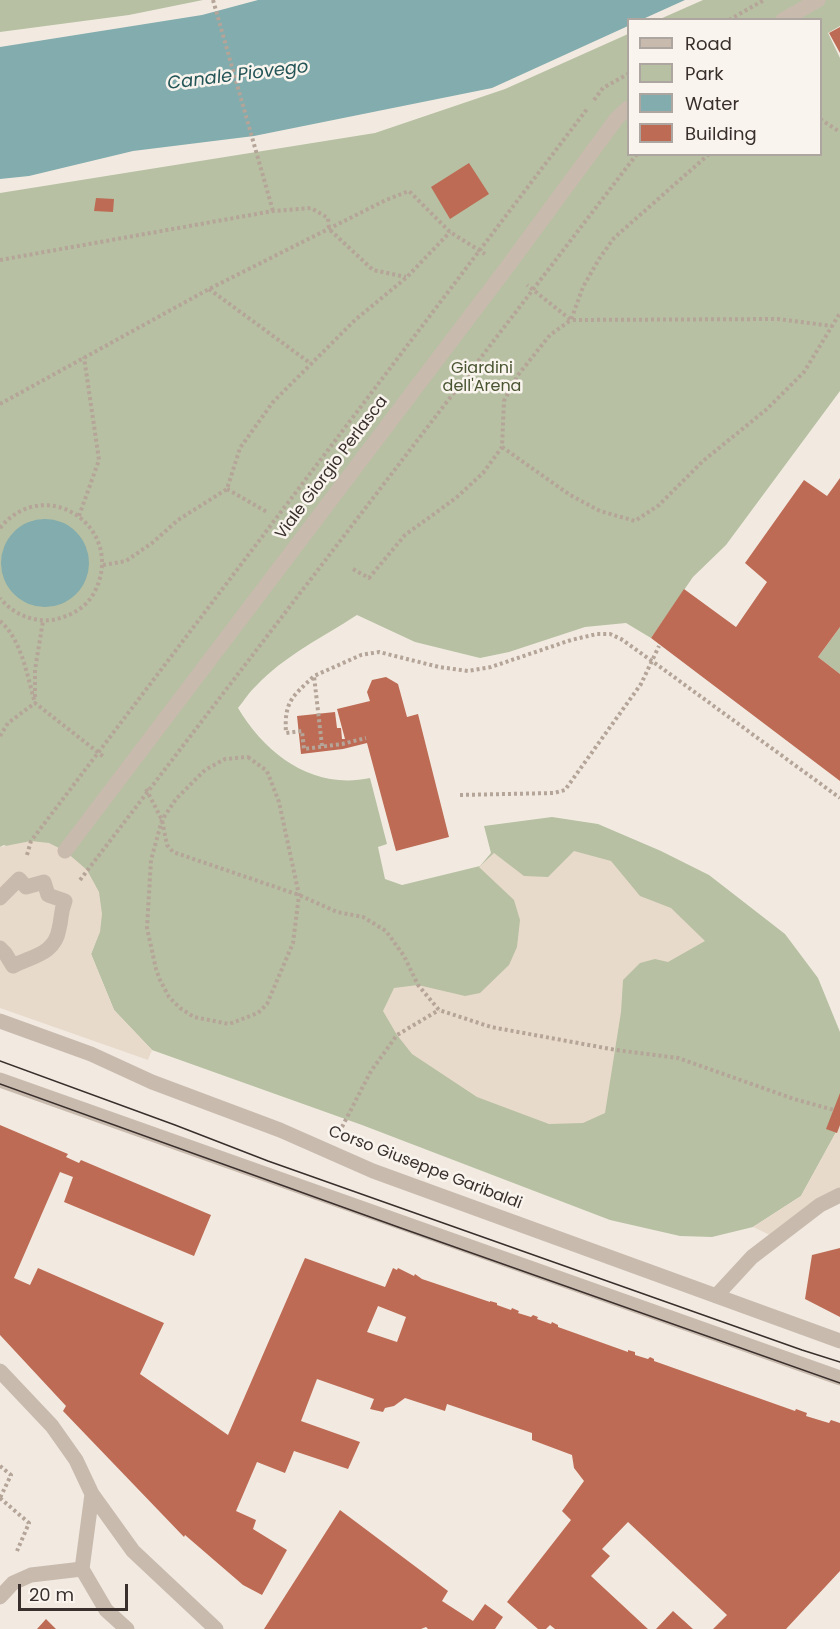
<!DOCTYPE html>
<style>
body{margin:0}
#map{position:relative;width:840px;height:1629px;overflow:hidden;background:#f2eae1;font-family:Poppins,sans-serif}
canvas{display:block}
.legend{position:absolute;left:627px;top:18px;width:195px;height:138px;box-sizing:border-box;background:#f9f4ee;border:2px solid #aca5a0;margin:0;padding:8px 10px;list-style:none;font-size:18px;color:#392f2c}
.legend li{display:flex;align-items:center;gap:12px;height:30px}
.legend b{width:30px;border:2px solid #aca5a0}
.scale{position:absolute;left:18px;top:1584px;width:110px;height:27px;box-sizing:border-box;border:3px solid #392f2c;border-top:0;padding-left:8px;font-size:18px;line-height:21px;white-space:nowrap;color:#392f2c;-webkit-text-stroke:4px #f9f4ee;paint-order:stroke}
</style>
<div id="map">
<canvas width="840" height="1629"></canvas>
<ul class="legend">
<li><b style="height:8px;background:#c9baae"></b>Road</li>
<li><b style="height:16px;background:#b7c0a2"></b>Park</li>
<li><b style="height:16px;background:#82acad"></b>Water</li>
<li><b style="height:16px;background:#bd6b54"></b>Building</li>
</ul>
<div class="scale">20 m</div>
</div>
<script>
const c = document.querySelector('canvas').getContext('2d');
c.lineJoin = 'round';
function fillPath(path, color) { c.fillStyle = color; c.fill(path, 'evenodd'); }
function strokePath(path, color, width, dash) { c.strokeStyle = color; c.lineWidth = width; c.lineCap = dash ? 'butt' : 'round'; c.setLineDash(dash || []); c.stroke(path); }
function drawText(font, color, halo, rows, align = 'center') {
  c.font = font + ' Poppins,sans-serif'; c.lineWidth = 5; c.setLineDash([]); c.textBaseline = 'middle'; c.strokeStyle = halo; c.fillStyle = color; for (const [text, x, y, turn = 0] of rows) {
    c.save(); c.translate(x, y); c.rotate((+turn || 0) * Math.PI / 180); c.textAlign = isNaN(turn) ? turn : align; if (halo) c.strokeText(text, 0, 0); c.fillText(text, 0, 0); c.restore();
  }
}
fillPath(new Path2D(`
 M 0,0 L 203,0 L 129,15 L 0,32 Z
 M 703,0 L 840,0 L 840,26 L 828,33 L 840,58 L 840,391 L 726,545 L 693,577 L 651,638 L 626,623 L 585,627 L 509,652 L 480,658 L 415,642 L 357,615 C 323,637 284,656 256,686 C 249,692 244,701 238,708 C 266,755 313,790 370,778 L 387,844 L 378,847 L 385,879 L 402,885 L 480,866 L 491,853 L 484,826 L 552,817 L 598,824 L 661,851 L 709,875 L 785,934 L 818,978 L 840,1032 L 840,1125 L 801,1196 L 753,1227 L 712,1237 L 680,1236 L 610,1220 L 362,1125 L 152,1050 L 114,1010 L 91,954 C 101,930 103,918 98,892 L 4,845 L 0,847 L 0,193 L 375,133 L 505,89 L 628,34 L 628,154 L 820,154 L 820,20 L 660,19 Z
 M 840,627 L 840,674 L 818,657 Z`), '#b7c0a2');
fillPath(new Path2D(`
 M 31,841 L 49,843 L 65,851 L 87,870 L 99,892 L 102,914 L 100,932 L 91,954 L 114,1010 L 152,1050 L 148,1060 L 0,1008 L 0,847 Z
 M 574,851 L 611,861 L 640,896 L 671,908 L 705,941 L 668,962 L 655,959 L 640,963 L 623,980 L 621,1012 L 605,1113 L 583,1123 L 549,1124 L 477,1097 L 412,1054 L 397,1035 L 383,1011 L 394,988 L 418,985 L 465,996 L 480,993 L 509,965 L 517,947 L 520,920 L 514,900 L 479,867 L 494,853 L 524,876 L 548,877 Z
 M 840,1125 L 840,1195 L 776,1238 L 753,1227 L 801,1196 Z`), '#e8daca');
fillPath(new Path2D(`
 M 258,0 L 685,0 L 643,19 L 628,20 L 628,26 L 492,88 L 254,136 L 133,151 L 29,176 L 0,179 L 0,47 L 202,15 Z
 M1 563a44 44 0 1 1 88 0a44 44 0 1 1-88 0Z`), '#82acad');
fillPath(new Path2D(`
 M 840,27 L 840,53 L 829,33 Z
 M 469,163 L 489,194 L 450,219 L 431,187 Z
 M 96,198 L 114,199 L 113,212 L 94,211 Z
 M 840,478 L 840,627 L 818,657 L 840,674 L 840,781 L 651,638 L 684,589 L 736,627 L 767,582 L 745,563 L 804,480 L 827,496 Z
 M 386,677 L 398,684 L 407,717 L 418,714 L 449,837 L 396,851 L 367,743 L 343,749 L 301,754 L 297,716 L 335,712 L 337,728 L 341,728 L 342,739 L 345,739 L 337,709 L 370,701 L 367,692 L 372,680 Z
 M 840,1093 L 840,1125 L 837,1133 L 826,1129 Z
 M 0,1125 L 68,1154 L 66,1157 L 79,1163 L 81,1160 L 211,1215 L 194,1256 L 64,1202 L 73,1177 L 60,1172 L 14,1278 L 30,1285 L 38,1268 L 164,1323 L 140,1374 L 228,1435 L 305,1258 L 385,1287 L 393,1268 L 397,1270 L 398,1268 L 414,1276 L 415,1274 L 422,1279 L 490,1302 L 490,1301 L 497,1303 L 497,1305 L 511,1310 L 512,1308 L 519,1311 L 518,1313 L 531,1317 L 533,1315 L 538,1317 L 537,1319 L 551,1324 L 552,1322 L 558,1325 L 558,1327 L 628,1352 L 628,1350 L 635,1352 L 635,1355 L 648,1359 L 650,1357 L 654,1359 L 654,1361 L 795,1411 L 796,1409 L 807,1413 L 806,1416 L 829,1423 L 831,1420 L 840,1423 L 840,1571 L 786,1629 L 713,1629 L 727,1615 L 628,1522 L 602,1549 L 610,1556 L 591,1576 L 648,1629 L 555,1629 L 550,1625 L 546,1629 L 538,1629 L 507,1602 L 571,1520 L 562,1511 L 584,1481 L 574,1468 L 572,1455 L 532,1440 L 532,1433 L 447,1404 L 445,1411 L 405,1398 L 394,1406 L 385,1408 L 383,1412 L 370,1409 L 374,1399 L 317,1379 L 301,1421 L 360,1442 L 348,1469 L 294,1451 L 285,1473 L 257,1462 L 236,1511 L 256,1520 L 253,1529 L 287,1550 L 262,1595 L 243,1585 L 185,1535 L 184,1537 L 63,1411 L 66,1406 L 0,1335 ZM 378,1306 L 406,1317 L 397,1342 L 367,1332 Z
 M 840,1248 L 840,1317 L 805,1299 L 812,1255 Z
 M 340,1510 L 448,1591 L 442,1601 L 473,1621 L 485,1604 L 503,1617 L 495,1629 L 428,1629 L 426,1627 L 421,1629 L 264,1629 Z
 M 673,1611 L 693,1629 L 656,1629 Z
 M 46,1619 L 56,1629 L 37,1629 Z`), '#bd6b54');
strokePath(new Path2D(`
 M 213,0 L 273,211
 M 729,20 L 764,0
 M 594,100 L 603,88 L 628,74
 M 820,119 L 840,132
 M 709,154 L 614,238 L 599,259 L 583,287 L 571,320 L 778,319 L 832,326
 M 0,260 L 273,211 L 311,208 L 328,218 L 329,229 L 373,270 L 406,277
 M 209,289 L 310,363
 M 0,404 L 209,289 L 386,200 L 409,191 L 450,232 L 485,254
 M 502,447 L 570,495 L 600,511 L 635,521 L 659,505 L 703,461 L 767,409 L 804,372 L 840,313
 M 227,489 L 267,512
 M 79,516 L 99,460 L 84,357
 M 0,528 C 46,472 128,529 94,593 C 86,608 69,617 52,620 C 32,622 13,614 0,598
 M 103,565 L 126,561 L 152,543 L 178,520 L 227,489 L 240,448 L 273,402 L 355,320 L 407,277 L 450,232
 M 353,569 L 369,578 L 405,535 L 456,498 L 483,473 L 502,447 L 504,401 L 518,375 L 550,335 L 571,320 L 527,285
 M 0,621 C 22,640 27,676 35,703
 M 313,677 C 292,697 284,702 286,733 L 302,731 L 304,749 L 342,744 L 366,738
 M 35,697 L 35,670 L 43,621
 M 0,736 L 8,723 L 35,703 L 104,757
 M 322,746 L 314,676 L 361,655 L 379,652 L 439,667 L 468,671 L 491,667 L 571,640 L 597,634 L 610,634 L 621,639 L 663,669 L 840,798
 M 248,757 L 267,771 L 279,802 L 299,895 L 293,943 L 267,1004 L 258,1013 L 229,1024 L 194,1017 L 180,1008 L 169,997 L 160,980 L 156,969 L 147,928 L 151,860 L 162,820 L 176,799 L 205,770 L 225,759 Z
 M 146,789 L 162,820 L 167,845 L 173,852 L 299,895 L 337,912 L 363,917 L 386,931 L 404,956 L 418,985 L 439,1010 L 491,1027 L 616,1050 L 678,1058 L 794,1099 L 834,1110
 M 460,795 L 554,793 L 565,790 L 641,684 L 659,646
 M 27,855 L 31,841 L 587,109
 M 80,880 L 637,154
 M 342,1127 L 371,1071 L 397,1035 L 439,1010
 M 0,1466 L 11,1475 L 0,1498
 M 0,1498 L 29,1523 L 17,1551`), '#b5a498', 4, [3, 3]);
strokePath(new Path2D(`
 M 0,1080 L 840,1378
 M 0,1597 L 13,1583 L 31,1575 L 82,1569`), '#c9baae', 15);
strokePath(new Path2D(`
 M 783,20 L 818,0
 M 65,851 L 505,270 L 617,118 L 628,108
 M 0,898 L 19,879 L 26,887 L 44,882 L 48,895 L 65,901 C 60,913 62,918 59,929 C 55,954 32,956 13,966 L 5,953 L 0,948`), '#c9baae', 15);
strokePath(new Path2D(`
 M 0,1021 L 91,1054 L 152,1082 L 280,1130 L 373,1171 L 840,1341
 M 716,1296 L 752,1257 L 820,1205 L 840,1195
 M 0,1371 L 52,1426 L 76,1460 L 92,1494 L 133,1551 L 216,1629
 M 92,1494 L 82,1569 L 106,1610 L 127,1629`), '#c9baae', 15);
strokePath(new Path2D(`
 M 0,1061 L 175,1125 L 268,1161 L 802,1350 L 840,1362
 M 0,1084 L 398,1227 L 840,1383`), '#392f2c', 1.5);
drawText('16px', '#495531', '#f9f4ee', [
 ["Giardini",482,369],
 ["dell'Arena",482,387]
]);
drawText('16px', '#392f2c', '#f9f4ee', [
 ["Viale Giorgio Perlasca",332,468,-53],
 ["Corso Giuseppe Garibaldi",425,1168,21]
]);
drawText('italic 18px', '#245557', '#f9f4ee', [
 ["Canale Piovego",238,76,-7]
]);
</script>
